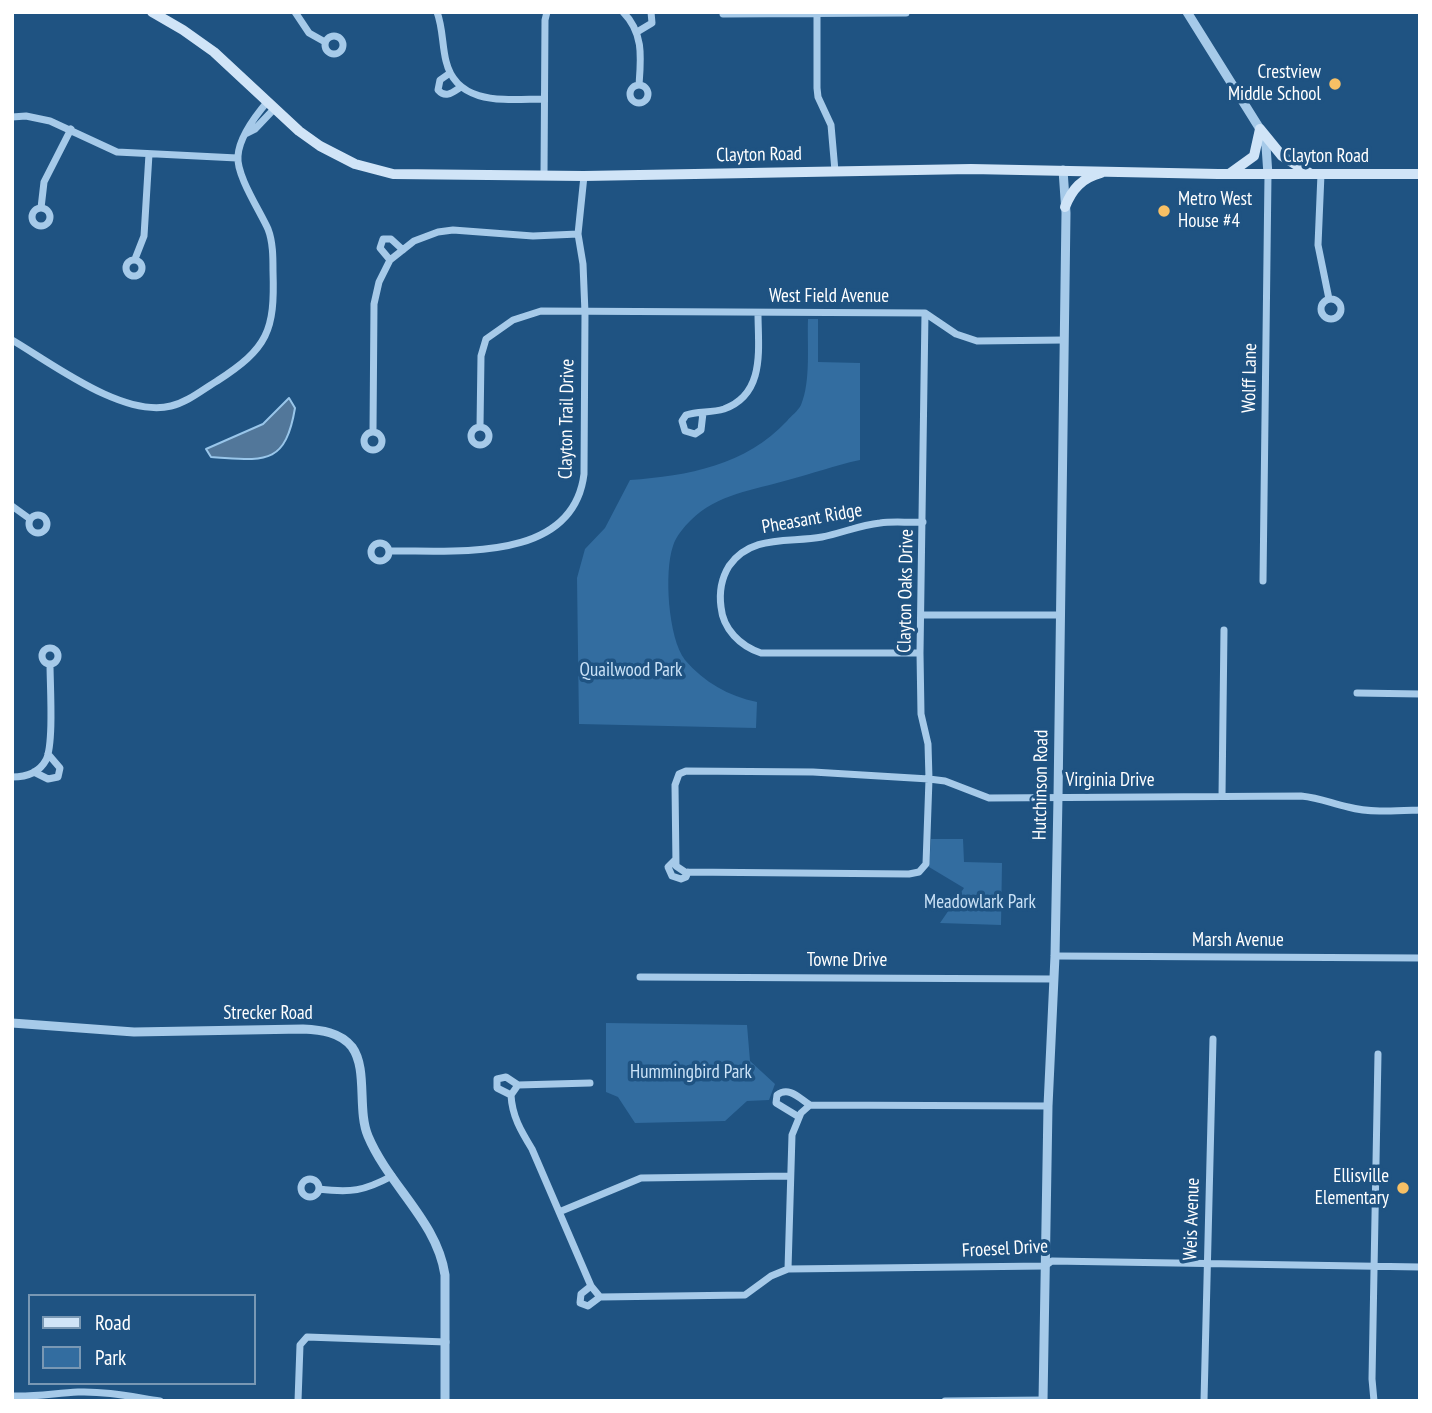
<!DOCTYPE html>
<style>
body{margin:0}
#map{position:relative;width:1432px;height:1413px;overflow:hidden;background:#1f5382;font-family:"PT Sans Narrow",sans-serif}
canvas{display:block}
.frame{position:absolute;inset:0;border:14px solid #fff;pointer-events:none}
.legend{position:absolute;left:28px;top:1294px;width:228px;height:91px;box-sizing:border-box;background:#1f5382;border:2px solid #7998b4;margin:0;padding:9px 12px;list-style:none;font-size:21px;color:#fff}
.legend li{display:flex;align-items:center;gap:14px;height:35px}
.legend b{width:35px;border:2px solid #7998b4}
</style>
<div id="map">
<canvas width="1432" height="1413"></canvas>
<div class="frame"></div>
<ul class="legend">
<li><b style="height:9px;background:#d0e4f7"></b>Road</li>
<li><b style="height:19px;background:#336da0"></b>Park</li>
</ul>
</div>
<script>
const c = document.querySelector('canvas').getContext('2d');
c.lineJoin = 'round';
function fillPath(path, color) { c.fillStyle = color; c.fill(path, 'evenodd'); }
function strokePath(path, color, width, dash) { c.strokeStyle = color; c.lineWidth = width; c.lineCap = dash ? 'butt' : 'round'; c.setLineDash(dash || []); c.stroke(path); }
function drawText(font, color, halo, rows, align = 'center') {
  c.font = font + ' "PT Sans Narrow",sans-serif'; c.lineWidth = 7; c.setLineDash([]); c.textBaseline = 'middle'; c.strokeStyle = halo; c.fillStyle = color; for (const [text, x, y, turn = 0] of rows) {
    c.save(); c.translate(x, y); c.rotate((+turn || 0) * Math.PI / 180); c.textAlign = isNaN(turn) ? turn : align; if (halo) c.strokeText(text, 0, 0); c.fillText(text, 0, 0); c.restore();
  }
}
fillPath(new Path2D(`
 M 808,319 L 818,319 L 818,362 L 860,363 L 860,460 C 835,465 812,474 788,480 C 754,490 717,494 691,520 C 684,527 676,536 673,546 C 664,571 668,638 685,660 C 704,682 728,696 757,702 L 756,728 L 579,724 L 577,578 L 585,549 L 605,528 L 630,480 C 688,476 746,465 787,421 C 791,416 798,411 801,405 C 811,381 807,345 808,319 Z
 M 931,839 L 963,839 L 964,862 L 1002,863 L 1001,925 L 940,923 L 964,888 L 929,867 Z
 M 606,1023 L 747,1025 L 750,1061 L 775,1084 L 769,1100 L 747,1101 L 725,1121 L 635,1123 L 618,1097 L 606,1092 Z`), '#336da0');
const water = new Path2D(`
 M 289,398 L 295,408 C 285,468 262,460 211,457 L 206,449 L 263,424 Z`);
fillPath(water, '#52779a');
strokePath(water, '#99c6ea', 2);
strokePath(new Path2D(`
 M 295,12 L 309,33 L 325,42
 M 437,12 C 443,28 442,45 446,61 C 457,107 508,99 544,99
 M 623,12 C 644,33 641,58 639,85
 M 817,13 L 817,88 L 818,97 L 831,125 L 835,171
 M 723,14 L 906,13
 M 637,32 L 652,23 L 651,12
 M325 45a9 9 0 1 1 18 0a9 9 0 1 1-18 0Z
 M 450,73 L 440,80 L 438,90 C 446,99 453,92 461,87
 M630 94a9 9 0 1 1 18 0a9 9 0 1 1-18 0Z
 M 12,117 L 26,116 L 50,121 L 117,152 L 237,158
 M 247,133 L 255,129 L 275,108
 M 1321,174 L 1318,245 L 1329,299
 M 544,176 L 545,20 L 547,12
 M32 217a9 9 0 1 1 18 0a9 9 0 1 1-18 0Z
 M 41,208 L 44,182 L 71,129
 M 135,259 L 144,236 L 149,154
 M126 268a8 8 0 1 1 16 0a8 8 0 1 1-16 0Z
 M 390,260 L 380,248 L 383,239 L 391,239 L 403,250
 M1321 309a10 10 0 1 1 20 0a10 10 0 1 1-20 0Z
 M 925,313 L 920,653 L 921,714 L 928,744 L 929,779 L 926,864 L 919,872 L 909,874 L 685,872 L 676,866 L 675,785 L 679,774 L 686,771 L 813,772 L 929,779 L 945,781 L 989,798 L 1301,796 C 1321,798 1330,803 1348,807 C 1371,813 1396,811 1420,810
 M 12,340 C 53,364 123,418 171,406 C 188,402 202,390 217,381 C 268,348 275,331 273,271 C 273,257 273,242 268,229 C 260,211 236,175 238,156 C 239,138 256,115 268,101
 M 703,413 L 701,430 L 695,434 L 685,431 L 682,421 L 686,415 C 698,411 711,413 724,409 C 766,394 758,348 758,313
 M 480,427 L 481,356 L 486,339 L 513,320 L 541,311 L 925,313 L 956,334 L 977,341 L 1064,340
 M471 436a9 9 0 1 1 18 0a9 9 0 1 1-18 0Z
 M 373,431 L 374,304 L 379,282 L 390,260 L 414,241 L 438,232 L 453,230 L 533,236 L 578,234
 M364 441a9 9 0 1 1 18 0a9 9 0 1 1-18 0Z
 M 12,506 L 30,519
 M29 524a9 9 0 1 1 18 0a9 9 0 1 1-18 0Z
 M371 552a9 9 0 1 1 18 0a9 9 0 1 1-18 0Z
 M 389,551 C 454,550 573,564 584,474 L 585,313 L 583,264 L 578,234 L 584,176
 M 1263,581 L 1268,175
 M 922,615 L 1061,615
 M42 656a8 8 0 1 1 16 0a8 8 0 1 1-16 0Z
 M 920,653 L 761,653 C 740,646 723,629 721,607 C 719,592 721,579 729,566 C 751,534 789,543 822,537 C 842,533 860,525 880,523 C 894,521 909,523 923,522
 M 1357,693 L 1420,694
 M 34,772 L 48,779 L 58,777 L 60,768 L 48,754
 M 12,777 C 26,777 39,773 46,760 C 54,744 50,685 50,664
 M 1222,796 L 1224,630
 M 675,860 L 668,867 L 672,876 L 681,879 L 686,877 L 688,872
 M 1055,956 L 1420,958
 M 640,977 L 1054,979
 M 590,1083 L 518,1085 L 511,1095 C 512,1116 521,1131 532,1149 L 591,1286 L 600,1297
 M 511,1095 L 497,1088 L 497,1079 L 506,1077 L 518,1085
 M 799,1117 L 776,1103 L 777,1095 C 789,1086 799,1098 810,1105
 M301 1188a9 9 0 1 1 18 0a9 9 0 1 1-18 0Z
 M 319,1189 C 351,1193 364,1191 392,1176
 M 559,1212 L 641,1178 L 790,1176
 M 788,1269 L 792,1135 L 801,1113 L 810,1105 L 1048,1106
 M 591,1286 L 581,1294 L 580,1303 L 588,1306 L 600,1297
 M 600,1297 L 745,1295 L 771,1276 L 788,1269 L 1045,1266 L 1052,1261 L 1420,1267
 M 12,1396 C 35,1397 56,1393 78,1392 C 106,1391 133,1397 160,1401
 M 298,1401 L 300,1345 L 307,1337 L 446,1342
 M 945,1401 L 1043,1400
 M 1204,1401 L 1213,1039
 M 1374,1401 L 1372,1379 L 1378,1054`), '#a6cae9', 7);
strokePath(new Path2D(`
 M 1187,12 L 1260,129 L 1266,146 L 1268,175
 M 12,1023 L 134,1032 L 303,1029 C 321,1030 340,1032 352,1047 C 368,1069 357,1110 368,1136 C 389,1186 437,1221 445,1275 L 445,1401
 M 1043,1401 L 1048,1106 L 1055,956 L 1058,797 L 1066,213 L 1063,170`), '#a6cae9', 9);
strokePath(new Path2D(`
 M 152,12 L 183,30 L 214,52 L 299,131 L 320,146 L 355,164 L 393,174 L 584,176 L 971,169 L 1218,174 L 1420,174
 M 1260,129 L 1282,156 L 1311,174
 M 1229,174 L 1254,156 L 1260,129
 M 1065,207 C 1072,189 1082,178 1101,173`), '#d0e4f7', 10);
for (const [x, y, r, color] of [
 [1335,84,7,"#f7c065"],
 [1164,211,7,"#f7c065"],
 [1403,1188,7,"#f7c065"]
]) { const dot = new Path2D(); dot.arc(x, y, r, 0, 2 * Math.PI); c.fillStyle = color; c.fill(dot); strokePath(dot, '#1f5382', 2.5); }
drawText('19px', '#fff', '#1f5382', [
 ["Crestview",1321,73],
 ["Middle School",1321,95],
 ["Metro West",1178,200,"left"],
 ["House #4",1178,222,"left"],
 ["Ellisville",1389,1177],
 ["Elementary",1389,1199]
], 'right');
drawText('19px', '#fff', '#1f5382', [
 ["Clayton Road",759,155,-1],
 ["Clayton Road",1326,157],
 ["West Field Avenue",829,297],
 ["Wolff Lane",1250,378,-89],
 ["Clayton Trail Drive",567,419,-89],
 ["Pheasant Ridge",812,519,-10],
 ["Clayton Oaks Drive",906,591,-89],
 ["Virginia Drive",1110,781],
 ["Hutchinson Road",1041,785,-89],
 ["Marsh Avenue",1238,941],
 ["Towne Drive",847,961],
 ["Strecker Road",268,1014],
 ["Weis Avenue",1192,1219,-88],
 ["Froesel Drive",1005,1249,-3]
]);
drawText('19px', '#cae2f7', '#1f5382', [
 ["Quailwood Park",631,671],
 ["Meadowlark Park",980,903],
 ["Hummingbird Park",691,1073]
]);
</script>
